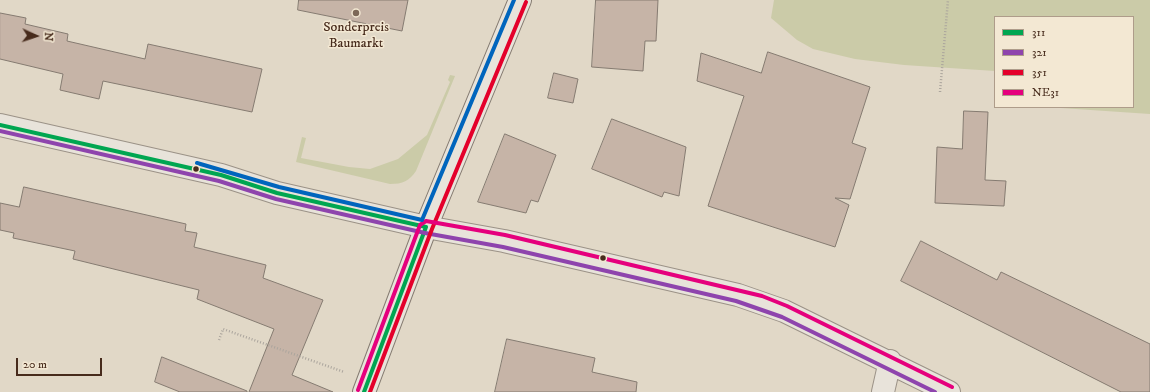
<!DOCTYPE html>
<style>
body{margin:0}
#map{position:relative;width:1150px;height:392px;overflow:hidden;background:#e1d8c7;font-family:"IM FELL DW Pica",serif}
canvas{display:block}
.legend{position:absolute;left:994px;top:16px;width:140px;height:92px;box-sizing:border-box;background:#f3e8d3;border:1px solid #ae9c8a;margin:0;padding:5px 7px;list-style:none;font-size:12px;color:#472b1c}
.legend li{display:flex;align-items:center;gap:8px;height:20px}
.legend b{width:20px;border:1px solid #ae9c8a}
.north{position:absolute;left:16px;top:16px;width:40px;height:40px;-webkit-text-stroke:3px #f3e8d3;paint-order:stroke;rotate:93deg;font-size:11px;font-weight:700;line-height:16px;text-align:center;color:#472b1c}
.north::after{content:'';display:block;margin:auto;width:14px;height:18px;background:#472b1c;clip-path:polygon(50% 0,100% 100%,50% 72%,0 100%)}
.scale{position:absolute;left:16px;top:358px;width:86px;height:18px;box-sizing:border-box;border:2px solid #472b1c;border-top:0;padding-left:5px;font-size:12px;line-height:14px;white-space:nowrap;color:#472b1c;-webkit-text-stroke:3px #f3e8d3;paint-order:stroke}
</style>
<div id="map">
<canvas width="1150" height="392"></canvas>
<ul class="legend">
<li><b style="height:5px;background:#00a651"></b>311</li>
<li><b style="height:5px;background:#8e44ad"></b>321</li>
<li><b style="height:5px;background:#e4002b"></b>351</li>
<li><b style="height:5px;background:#e5007d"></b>NE31</li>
</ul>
<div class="north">N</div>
<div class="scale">20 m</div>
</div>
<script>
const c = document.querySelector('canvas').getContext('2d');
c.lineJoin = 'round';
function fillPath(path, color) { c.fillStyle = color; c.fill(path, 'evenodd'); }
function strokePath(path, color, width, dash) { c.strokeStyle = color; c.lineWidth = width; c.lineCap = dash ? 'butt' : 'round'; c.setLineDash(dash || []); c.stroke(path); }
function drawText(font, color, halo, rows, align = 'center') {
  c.font = font + ' "IM FELL DW Pica",serif'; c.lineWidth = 3; c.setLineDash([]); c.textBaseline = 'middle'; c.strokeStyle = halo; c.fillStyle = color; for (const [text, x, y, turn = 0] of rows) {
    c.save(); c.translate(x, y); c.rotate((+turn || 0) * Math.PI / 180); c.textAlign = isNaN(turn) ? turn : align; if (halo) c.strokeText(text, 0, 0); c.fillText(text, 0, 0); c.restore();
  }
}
fillPath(new Path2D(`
 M 774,0 L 1150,0 L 1150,114 L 1046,107 L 1133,107 L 1133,17 L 995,17 L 995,71 L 904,65 L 855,59 L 813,49 L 797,40 L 771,18 Z
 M 450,75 L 455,76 L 416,171 C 409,181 403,184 390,184 L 296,162 L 302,137 L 306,138 L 301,158 L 349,167 L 370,169 L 398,159 L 427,135 L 450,82 L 448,80 Z`), '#cbcba8');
const building = new Path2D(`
 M 299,0 L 408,0 L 402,31 L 298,10 Z
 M 596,0 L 658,0 L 656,41 L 645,41 L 643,71 L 592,67 Z
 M 0,13 L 26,18 L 25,24 L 68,34 L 67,41 L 145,59 L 148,44 L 262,69 L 252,112 L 103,81 L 99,99 L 60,90 L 63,74 L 0,59 Z
 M 768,52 L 870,87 L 852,143 L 866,148 L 850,199 L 835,198 L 849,205 L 835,247 L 708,206 L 744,96 L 697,81 L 701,53 L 761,73 Z
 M 554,73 L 578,79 L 573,103 L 548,98 Z
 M 964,111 L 988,112 L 985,180 L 1006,181 L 1004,206 L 935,203 L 937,147 L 962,149 Z
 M 612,119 L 686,147 L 679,196 L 664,192 L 662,197 L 592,169 Z
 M 505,134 L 556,155 L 538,202 L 531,200 L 526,213 L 478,202 Z
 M 24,187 L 186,224 L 185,231 L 197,233 L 194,247 L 266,265 L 263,278 L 323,300 L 292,375 L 333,392 L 249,392 L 274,329 L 197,299 L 199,290 L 73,259 L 75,251 L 13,238 L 14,233 L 0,230 L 0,203 L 19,207 Z
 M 921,241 L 997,280 L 1001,272 L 1150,344 L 1150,392 L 1121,392 L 901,281 Z
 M 507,339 L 595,358 L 592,372 L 637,382 L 636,392 L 495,392 Z
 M 162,357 L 247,391 L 247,392 L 180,392 L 155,382 Z`);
fillPath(building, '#c6b4a7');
strokePath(building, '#857b71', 1);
const minor = new Path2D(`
 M 0,125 L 221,175 L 277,193 L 426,227 L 504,241 L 738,295 L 784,311 L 949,392
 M 883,392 L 890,361`);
const secondary = new Path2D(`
 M 364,392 L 426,227 L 520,0`);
strokePath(minor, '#9b9287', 24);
strokePath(secondary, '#857b71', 24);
strokePath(new Path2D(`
 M 940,92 L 948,0
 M 219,340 L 223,329 L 344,372`), '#aba59d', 2.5, [1, 2]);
strokePath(minor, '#e8e3da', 22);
strokePath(secondary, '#e8e3da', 22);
strokePath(new Path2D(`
 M 0,125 L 221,175 L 277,193 L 426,227
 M 364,392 L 426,227`), '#00a651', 4);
strokePath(new Path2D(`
 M 0,131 L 219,181 L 276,199 L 425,233 L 503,247 L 736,301 L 782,317 L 935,392`), '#8e44ad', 4);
strokePath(new Path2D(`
 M 370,392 L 432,229 L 526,2`), '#e4002b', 4);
strokePath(new Path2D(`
 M 358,390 L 420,225 L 426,221 L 505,235 L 762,296 L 787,306 L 952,387`), '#e5007d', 4);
strokePath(new Path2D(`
 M 197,163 L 279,187 L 422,220 L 514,0`), '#0065bd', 4);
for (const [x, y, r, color] of [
 [356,13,4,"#7d6858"],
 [196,169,3.5,"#472b1c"],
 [603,258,3.5,"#472b1c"]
]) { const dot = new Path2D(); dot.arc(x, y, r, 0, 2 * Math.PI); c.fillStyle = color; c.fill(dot); strokePath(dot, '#f3e8d3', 1.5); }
drawText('14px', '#472b1c', '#f3e8d3', [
 ["Sonderpreis",356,28],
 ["Baumarkt",356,44]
]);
</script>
